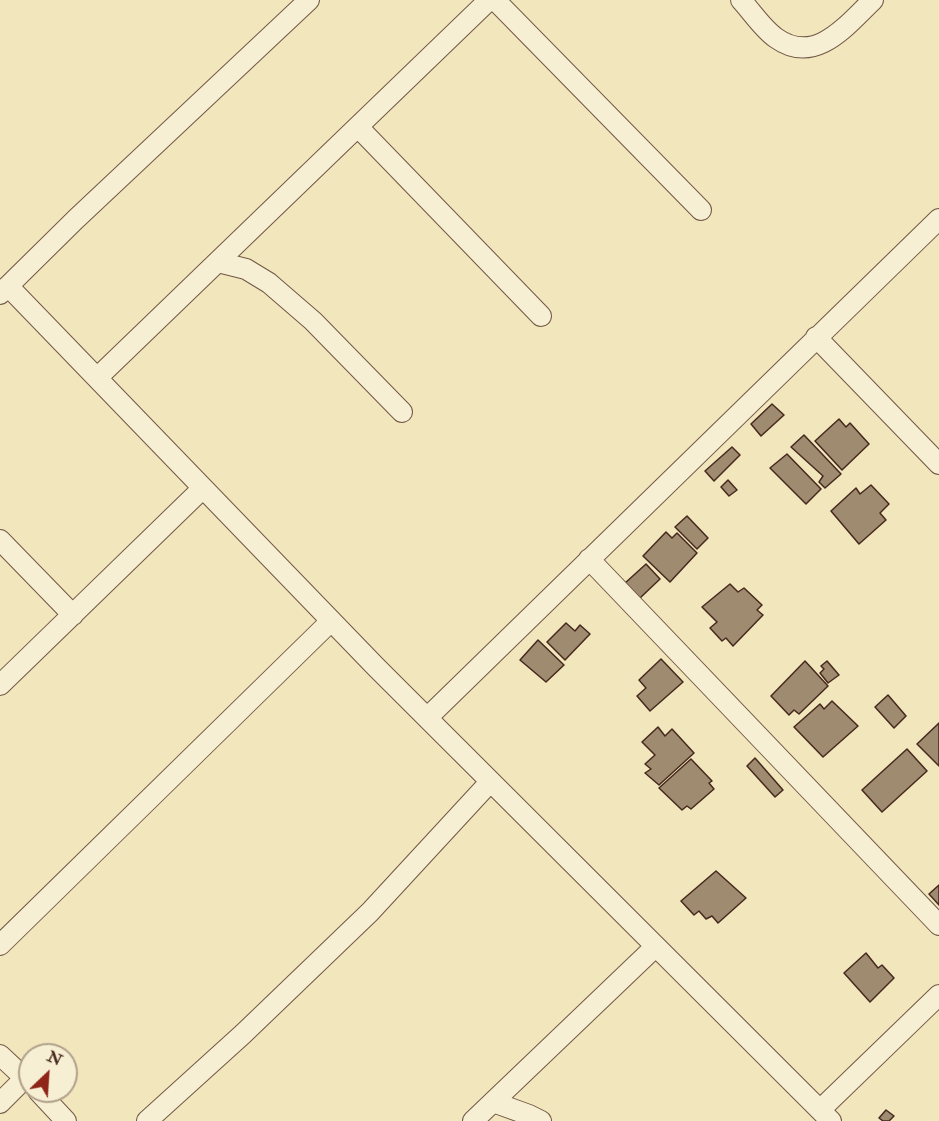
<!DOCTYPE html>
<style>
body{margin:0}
#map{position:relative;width:939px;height:1121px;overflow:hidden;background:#f2e6bc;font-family:"IM FELL Double Pica",serif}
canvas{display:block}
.north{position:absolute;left:18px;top:1043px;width:60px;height:60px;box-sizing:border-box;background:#f7efd3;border:2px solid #b0a08b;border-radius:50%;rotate:25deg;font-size:16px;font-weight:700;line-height:24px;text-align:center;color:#46291e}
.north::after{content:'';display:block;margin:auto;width:21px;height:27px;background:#8f2418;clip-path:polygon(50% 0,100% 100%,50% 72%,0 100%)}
</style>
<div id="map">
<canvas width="939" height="1121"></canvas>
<div class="north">N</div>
</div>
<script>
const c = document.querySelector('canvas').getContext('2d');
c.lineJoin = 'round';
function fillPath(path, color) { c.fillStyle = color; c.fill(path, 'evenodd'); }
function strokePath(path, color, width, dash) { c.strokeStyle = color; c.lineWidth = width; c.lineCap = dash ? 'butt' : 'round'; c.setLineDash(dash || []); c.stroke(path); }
const building = new Path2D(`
 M 772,404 L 784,415 L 761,436 L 751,424 Z
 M 839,419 L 846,427 L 850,423 L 869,444 L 842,470 L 815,441 Z
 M 804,435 L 841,474 L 825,488 L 819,482 L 823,476 L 791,447 Z
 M 732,447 L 740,455 L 714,481 L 705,471 Z
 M 787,454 L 821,489 L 806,504 L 770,468 Z
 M 728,480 L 737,490 L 729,496 L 721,487 Z
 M 871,485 L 889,504 L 880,513 L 886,520 L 859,544 L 831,511 L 856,488 L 860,494 Z
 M 687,516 L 708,538 L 697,549 L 675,527 Z
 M 666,532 L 672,538 L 677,533 L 697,553 L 670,582 L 643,556 Z
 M 646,564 L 660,579 L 640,598 L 624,584 Z
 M 730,584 L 738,592 L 744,588 L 762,605 L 757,610 L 763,615 L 733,646 L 726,638 L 722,641 L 710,628 L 717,622 L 702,607 Z
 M 566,623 L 575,631 L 580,625 L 590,634 L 565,660 L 547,642 Z
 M 538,640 L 564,665 L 546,682 L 520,660 Z
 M 661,659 L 683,682 L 650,711 L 637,696 L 646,688 L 639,680 Z
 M 805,661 L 828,686 L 799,714 L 794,710 L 789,715 L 771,696 Z
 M 827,661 L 839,675 L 828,683 L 820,673 L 824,669 L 821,666 Z
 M 888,695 L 906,716 L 894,728 L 875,707 Z
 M 832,701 L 858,726 L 823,757 L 794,727 L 820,704 L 824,709 Z
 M 939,723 L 939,766 L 917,744 Z
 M 658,727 L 665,736 L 672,729 L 694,753 L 659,785 L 645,773 L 651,769 L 645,764 L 655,755 L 642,742 Z
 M 907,749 L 927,771 L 882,812 L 862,790 Z
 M 755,758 L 783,790 L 775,797 L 747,766 Z
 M 691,759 L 712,781 L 709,783 L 714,789 L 691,809 L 687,806 L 682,810 L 659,788 Z
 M 716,871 L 746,898 L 718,923 L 712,916 L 706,919 L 699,911 L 694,915 L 681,901 Z
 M 939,885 L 939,905 L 929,894 Z
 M 866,953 L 878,968 L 882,965 L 894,978 L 870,1002 L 844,973 Z
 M 886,1110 L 894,1116 L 889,1121 L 883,1121 L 879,1118 Z`);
fillPath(building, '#9f8b70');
strokePath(building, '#46291e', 1.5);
const street = new Path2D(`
 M 495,0 L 701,210
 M 741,0 C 752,12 763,29 776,38 C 815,66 846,26 873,0
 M 358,127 L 541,316
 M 218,262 L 246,269 L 269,283 L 313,321 L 402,412
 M 8,286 L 376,667 L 831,1121
 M 0,294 L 76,219 L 309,0
 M 816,337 L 939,464
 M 97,378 L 489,0
 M 0,540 L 73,615
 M 589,559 L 939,925
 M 0,685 L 203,488
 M 427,718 L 939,219
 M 0,945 L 331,621
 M 0,1055 L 30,1083
 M 38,1091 L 66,1121
 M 493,1102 L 529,1115 L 541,1121
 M 0,1103 L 25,1078
 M 820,1110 L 939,995
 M 147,1121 L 243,1034 L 370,912 L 490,782
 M 473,1121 L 655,947`);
strokePath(street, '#715846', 22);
strokePath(street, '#f7efd3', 20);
</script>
